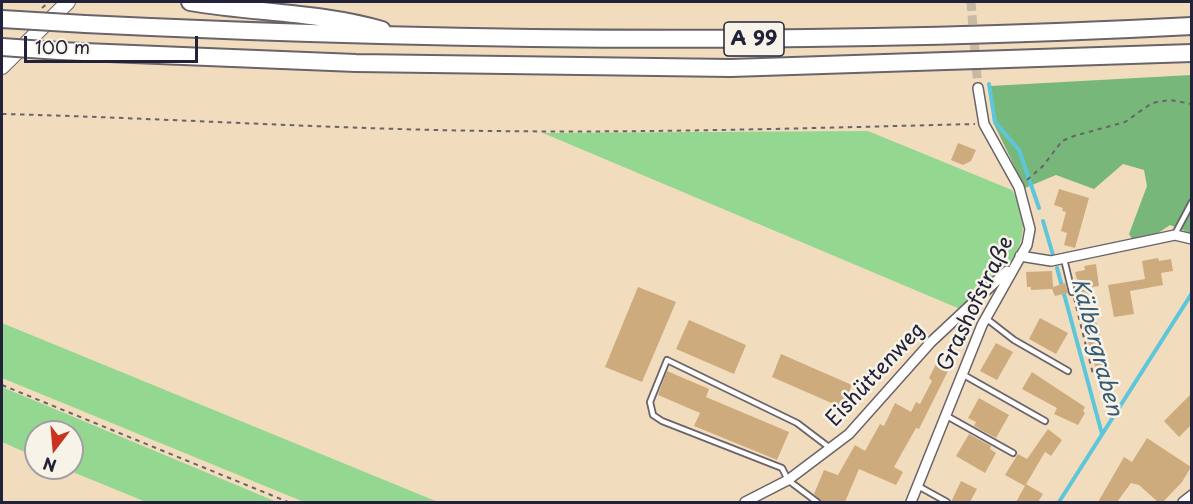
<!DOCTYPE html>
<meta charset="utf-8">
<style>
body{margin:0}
#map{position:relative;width:1193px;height:504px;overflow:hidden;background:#f1ddbe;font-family:"Playpen Sans",sans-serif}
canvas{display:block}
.frame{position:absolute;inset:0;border:3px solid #22223b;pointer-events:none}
.north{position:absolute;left:24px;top:420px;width:60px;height:60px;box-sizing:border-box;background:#f7f3e8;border:2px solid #a29fa3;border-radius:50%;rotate:196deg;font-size:16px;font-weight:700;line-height:24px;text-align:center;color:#22223b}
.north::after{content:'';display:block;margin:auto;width:21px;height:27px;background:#c8321e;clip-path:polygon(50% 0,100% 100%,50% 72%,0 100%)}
.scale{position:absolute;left:24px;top:36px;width:174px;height:27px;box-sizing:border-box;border:3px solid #22223b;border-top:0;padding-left:8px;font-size:18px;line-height:21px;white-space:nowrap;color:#22223b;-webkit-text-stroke:4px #f7f3e8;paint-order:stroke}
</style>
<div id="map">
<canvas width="1193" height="504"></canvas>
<div class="frame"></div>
<div class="north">N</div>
<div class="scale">100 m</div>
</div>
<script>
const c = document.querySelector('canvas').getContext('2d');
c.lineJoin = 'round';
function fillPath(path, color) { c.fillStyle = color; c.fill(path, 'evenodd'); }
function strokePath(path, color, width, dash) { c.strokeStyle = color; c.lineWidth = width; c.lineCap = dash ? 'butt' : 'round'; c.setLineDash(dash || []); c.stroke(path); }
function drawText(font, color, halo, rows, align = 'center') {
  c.font = font + ' "Playpen Sans",sans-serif'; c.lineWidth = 5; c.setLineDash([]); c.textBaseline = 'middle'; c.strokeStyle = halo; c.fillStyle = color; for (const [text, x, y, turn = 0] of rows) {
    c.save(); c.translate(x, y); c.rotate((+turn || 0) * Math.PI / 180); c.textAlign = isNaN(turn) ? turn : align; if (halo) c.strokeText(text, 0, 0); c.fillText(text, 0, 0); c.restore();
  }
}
fillPath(new Path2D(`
 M 868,131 L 1012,190 C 1044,247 999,275 960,309 L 543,133 Z
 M 2,323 L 438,502 L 304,502 L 2,378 Z
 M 2,387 L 277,502 L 146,502 L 63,468 L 72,468 L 72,432 L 36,432 L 36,457 L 2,442 Z`), '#94d790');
fillPath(new Path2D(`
 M 1191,75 L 1191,233 L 1170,225 L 1152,237 L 1132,239 L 1129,234 L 1147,186 L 1144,170 L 1123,164 L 1094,189 L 1056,175 L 1025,188 L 993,122 L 990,86 Z`), '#77b87a');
strokePath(new Path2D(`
 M 989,84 L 995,122 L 1019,150 L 1039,208
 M 1043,221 L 1053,255
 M 1057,268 L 1102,434
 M 1059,502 L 1192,293`), '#5ec6da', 4);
fillPath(new Path2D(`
 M 958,143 L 976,150 L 971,161 L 963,165 L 951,160 Z
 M 1059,189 L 1089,198 L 1075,248 L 1064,245 L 1067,233 L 1061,231 L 1066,212 L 1062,211 L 1063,208 L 1054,205 Z
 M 1158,258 L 1159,261 L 1171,259 L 1173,271 L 1161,273 L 1163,285 L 1130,291 L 1134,314 L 1114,317 L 1108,285 L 1145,279 L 1142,261 Z
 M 1096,264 L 1099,286 L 1087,288 L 1112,380 L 1100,384 L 1075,295 L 1074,281 L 1077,280 L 1075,272 L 1085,270 L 1084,266 Z
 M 1052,271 L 1053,287 L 1065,283 L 1068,293 L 1055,296 L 1052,289 L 1031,290 L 1031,287 L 1027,287 L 1026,272 Z
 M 638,287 L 676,302 L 642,382 L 605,367 Z
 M 1040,318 L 1068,333 L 1056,354 L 1029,339 Z
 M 689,320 L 746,345 L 734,374 L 676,349 Z
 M 996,343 L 1013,352 L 997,380 L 980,371 Z
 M 781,354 L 852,385 L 843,408 L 772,377 Z
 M 937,362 L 949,369 L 919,429 L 916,428 L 894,467 L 903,472 L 896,485 L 859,469 L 845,502 L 821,502 L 814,494 L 824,470 L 838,475 L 855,445 L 865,451 L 880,424 L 884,426 L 895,403 L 911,412 L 916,402 L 920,404 L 932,381 L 929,378 Z
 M 667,371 L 709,389 L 706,397 L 789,432 L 777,460 L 694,426 L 700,413 L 658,395 Z
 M 1032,372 L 1085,407 L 1083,411 L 1085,413 L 1078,425 L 1054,414 L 1057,408 L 1022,389 Z
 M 1191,394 L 1191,425 L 1179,437 L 1164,421 Z
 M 979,398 L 1009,415 L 996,438 L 974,426 L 976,422 L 968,418 Z
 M 1048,429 L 1062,440 L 1051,456 L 1045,452 L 1025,486 L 1005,475 L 1018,454 L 1027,459 Z
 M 969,434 L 991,446 L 990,449 L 996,453 L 985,473 L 956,456 Z
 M 1147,438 L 1191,467 L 1182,482 L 1163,502 L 1158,502 L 1139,485 L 1131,483 L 1117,502 L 1098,502 L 1124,457 L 1132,462 Z
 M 961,481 L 977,489 L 970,502 L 951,502 Z
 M 1026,484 L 1043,494 L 1038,502 L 1016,502 Z`), '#ceab7c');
strokePath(new Path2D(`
 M 971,2 L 978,88`), '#c8b8a4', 9, [9, 4.5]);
const lane = new Path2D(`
 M 1175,234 L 1192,202
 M 1064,259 L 1072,292
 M 987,319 L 1014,340 L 1068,371
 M 962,374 L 1045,421
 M 945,415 L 1013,453
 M 918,486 L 947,502
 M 817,502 L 788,480 L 782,468 L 662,421 L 653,415 L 650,402 L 667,360 L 797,423 L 830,448`);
const street = new Path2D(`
 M 1020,256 L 1051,261 L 1175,235 L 1192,239
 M 745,502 L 788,480 L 849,434 L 931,342 L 1007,271
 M 911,502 L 982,325 L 1027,245 L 1030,229 L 1019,187 L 984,124 L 978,88
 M 1183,502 L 1192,495`);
const secondary = new Path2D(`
 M 2,67 L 68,2`);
const highway = new Path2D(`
 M 190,2 C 254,13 320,12 382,30
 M 85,24 C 454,42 823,45 1192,26
 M 59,51 L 356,63 L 731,68 L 1192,53`);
strokePath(lane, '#6a6369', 8);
strokePath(street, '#6a6369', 12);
strokePath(secondary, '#6a6369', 16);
strokePath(highway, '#6a6369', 20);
strokePath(new Path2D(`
 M 42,8 L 49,2
 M 2,114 C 165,118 327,129 491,131 C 652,133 814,128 975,124
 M 1027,180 L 1043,166 L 1062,141 L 1074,136 L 1125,122 L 1152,103 L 1170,100 L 1192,104
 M 1074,298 L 1093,374
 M 2,385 L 288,502`), '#6a6369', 2, [4.5, 4.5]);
strokePath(lane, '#fff', 4.5);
strokePath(street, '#fff', 9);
strokePath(secondary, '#fff', 14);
strokePath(highway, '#fff', 16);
const highwayBridge = new Path2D(`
 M 2,19 L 85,24
 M 2,47 L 59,51`);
strokePath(highwayBridge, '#6a6369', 20, []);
strokePath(highwayBridge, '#fff', 16);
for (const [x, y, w] of [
 [754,39,60]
]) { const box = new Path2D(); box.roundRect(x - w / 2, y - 17, w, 34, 4.5); c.fillStyle = '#f7f3e8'; c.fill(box); strokePath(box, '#22223b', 1.5); }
drawText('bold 20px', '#22223b', null, [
 ["A 99",754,39]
]);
drawText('21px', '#22223b', '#f7f3e8', [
 ["Grashofstraße",976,304,-64],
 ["Eishüttenweg",876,375,-47]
]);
drawText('italic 22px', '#375b73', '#f7f3e8', [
 ["Kälbergraben",1096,347,75]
]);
</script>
